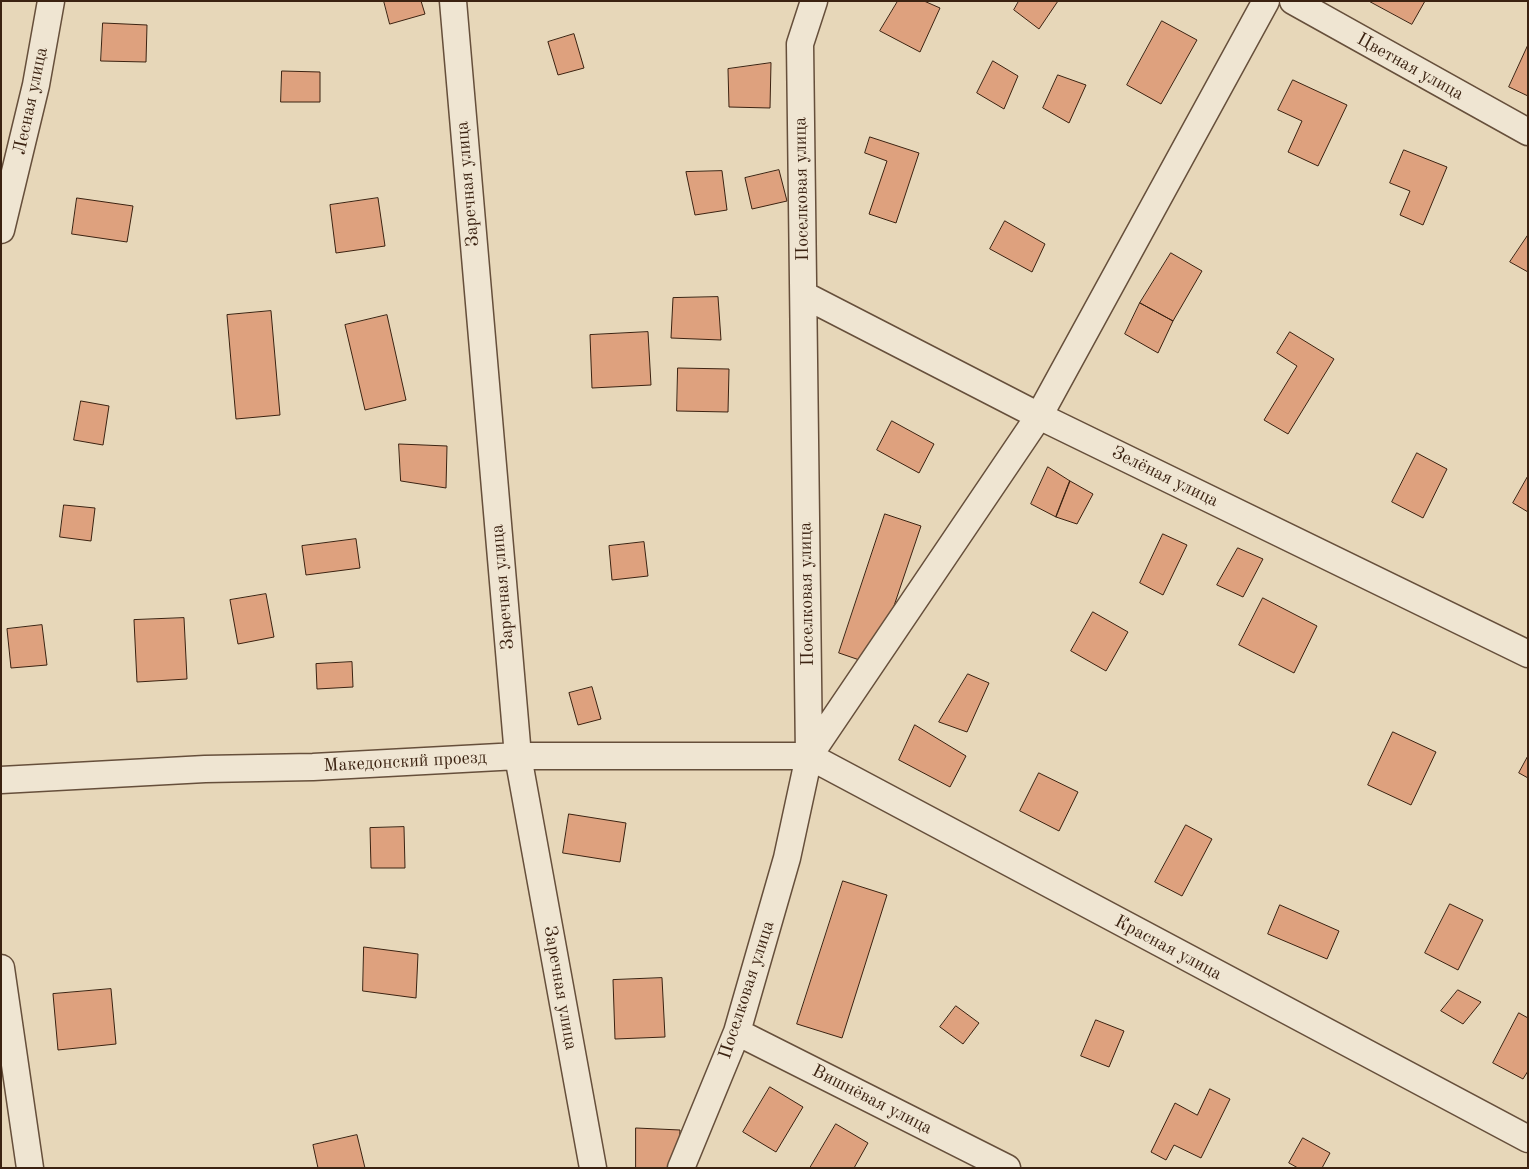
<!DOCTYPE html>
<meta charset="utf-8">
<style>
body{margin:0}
#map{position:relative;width:1529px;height:1169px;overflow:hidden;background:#e7d7b9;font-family:"Old Standard TT",serif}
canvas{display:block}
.frame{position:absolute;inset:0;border:2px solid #3b2211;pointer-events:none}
</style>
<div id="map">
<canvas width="1529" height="1169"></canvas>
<div class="frame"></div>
</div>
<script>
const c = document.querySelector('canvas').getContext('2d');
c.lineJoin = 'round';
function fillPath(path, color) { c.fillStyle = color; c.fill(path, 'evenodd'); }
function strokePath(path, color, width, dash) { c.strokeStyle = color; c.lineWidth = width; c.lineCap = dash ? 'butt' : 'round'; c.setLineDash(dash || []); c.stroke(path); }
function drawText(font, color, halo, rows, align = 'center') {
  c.font = font + ' "Old Standard TT",serif'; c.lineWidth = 4; c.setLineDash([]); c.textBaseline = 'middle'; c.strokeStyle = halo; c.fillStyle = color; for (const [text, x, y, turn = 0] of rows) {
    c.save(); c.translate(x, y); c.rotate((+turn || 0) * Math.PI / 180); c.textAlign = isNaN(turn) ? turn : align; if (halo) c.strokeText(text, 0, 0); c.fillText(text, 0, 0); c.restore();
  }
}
const building = new Path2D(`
 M 384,1 L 421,1 L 425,14 L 390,24 Z
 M 898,1 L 924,1 L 940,8 L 920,52 L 880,31 Z
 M 1019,1 L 1058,1 L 1039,29 L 1014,10 Z
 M 1369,1 L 1425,1 L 1412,24 Z
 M 1162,21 L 1197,40 L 1161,104 L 1127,85 Z
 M 103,23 L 147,25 L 146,62 L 101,61 Z
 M 574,34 L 584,68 L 558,75 L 548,42 Z
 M 1528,45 L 1528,96 L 1509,87 Z
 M 993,61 L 1018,76 L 1004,109 L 977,93 Z
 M 771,63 L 770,108 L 729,107 L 728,69 Z
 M 282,71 L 320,72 L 320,102 L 281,102 Z
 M 1058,75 L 1086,85 L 1069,123 L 1043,108 Z
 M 1293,80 L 1347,105 L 1318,166 L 1288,152 L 1302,121 L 1278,110 Z
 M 870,137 L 919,153 L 896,223 L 869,214 L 887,161 L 865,153 Z
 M 1404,150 L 1447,167 L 1423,225 L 1400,215 L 1410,191 L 1390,183 Z
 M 779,170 L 787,201 L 752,209 L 745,178 Z
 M 722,171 L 727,210 L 695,215 L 686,172 Z
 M 77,198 L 133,206 L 127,242 L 72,234 Z
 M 378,198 L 385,246 L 336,253 L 330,205 Z
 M 1005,221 L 1045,244 L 1032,272 L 990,249 Z
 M 1528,235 L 1528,272 L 1510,262 Z
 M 1171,253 L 1202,271 L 1173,321 L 1140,303 Z
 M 718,297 L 721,340 L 671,338 L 673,298 Z
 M 1140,303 L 1173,321 L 1158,353 L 1125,334 Z
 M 271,311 L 280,415 L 236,419 L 227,315 Z
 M 387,315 L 406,400 L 365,410 L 345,325 Z
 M 648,332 L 651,385 L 592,388 L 590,335 Z
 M 1290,332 L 1334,359 L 1288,434 L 1264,420 L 1297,366 L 1277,353 Z
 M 678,368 L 729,369 L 728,412 L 677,411 Z
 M 81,401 L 109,406 L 103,445 L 74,440 Z
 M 892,421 L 934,444 L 919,473 L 877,450 Z
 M 399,444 L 447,446 L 446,488 L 401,481 Z
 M 1417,453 L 1447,469 L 1423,518 L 1392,502 Z
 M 1048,467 L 1070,481 L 1056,517 L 1031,504 Z
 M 1528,476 L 1528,512 L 1513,503 Z
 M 1070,481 L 1093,494 L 1077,524 L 1056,517 Z
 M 64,505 L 95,508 L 91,541 L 60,537 Z
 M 885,514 L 921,526 L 874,665 L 839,653 Z
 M 1163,534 L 1187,545 L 1163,595 L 1140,583 Z
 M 356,539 L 360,568 L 306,575 L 302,546 Z
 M 644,542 L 648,576 L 612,580 L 609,546 Z
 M 1238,548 L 1263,559 L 1243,597 L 1217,585 Z
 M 266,594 L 274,637 L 238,644 L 230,600 Z
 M 1263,598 L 1317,626 L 1294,673 L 1239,645 Z
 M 1093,612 L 1128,632 L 1106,671 L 1071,651 Z
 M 184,618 L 187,679 L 137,682 L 134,620 Z
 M 42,625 L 47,665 L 11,668 L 7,629 Z
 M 352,662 L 353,687 L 317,689 L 316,664 Z
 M 968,674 L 989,683 L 967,732 L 939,722 Z
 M 592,687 L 601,719 L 578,725 L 569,693 Z
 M 915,725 L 966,756 L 950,787 L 899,760 Z
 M 1393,732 L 1436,752 L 1411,805 L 1368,785 Z
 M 1528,756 L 1528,778 L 1519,773 Z
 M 1039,773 L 1078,792 L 1059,831 L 1020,811 Z
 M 569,814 L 626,823 L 620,862 L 563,853 Z
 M 1186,825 L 1212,839 L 1182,896 L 1155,882 Z
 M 404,827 L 405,868 L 371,868 L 370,828 Z
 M 843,881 L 887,895 L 842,1038 L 797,1024 Z
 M 1450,904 L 1483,920 L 1458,970 L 1425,953 Z
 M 1280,905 L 1339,931 L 1327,959 L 1268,934 Z
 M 364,947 L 418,954 L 416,998 L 363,991 Z
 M 662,978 L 665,1037 L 615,1039 L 613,980 Z
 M 111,989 L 116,1044 L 58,1050 L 53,994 Z
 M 1458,990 L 1481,1002 L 1463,1024 L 1441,1011 Z
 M 956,1006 L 979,1023 L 963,1044 L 940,1027 Z
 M 1519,1013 L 1528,1018 L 1528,1071 L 1523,1079 L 1493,1063 Z
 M 1096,1020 L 1124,1031 L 1109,1067 L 1081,1056 Z
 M 770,1087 L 803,1107 L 776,1152 L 743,1132 Z
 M 1210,1089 L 1230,1099 L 1201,1158 L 1174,1145 L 1166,1160 L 1151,1152 L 1175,1103 L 1197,1115 Z
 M 836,1124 L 868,1143 L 854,1168 L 810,1168 Z
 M 636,1128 L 680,1130 L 678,1168 L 636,1168 Z
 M 357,1135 L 365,1168 L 318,1168 L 313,1145 Z
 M 1303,1138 L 1330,1153 L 1322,1168 L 1298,1168 L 1289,1163 Z`);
fillPath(building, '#dea17e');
strokePath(building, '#3b2211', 1);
const minor = new Path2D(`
 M 453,1 L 518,756 L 593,1168
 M 1293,1 L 1528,132
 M 1,230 L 36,85 L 51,1
 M 804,295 L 1039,416 L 1528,654
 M 809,756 L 1039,416 L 1266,1
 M 1,780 L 205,769 L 313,767 L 518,756 L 809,756 L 1528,1139
 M 1,968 L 30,1168
 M 737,1032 L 1007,1168
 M 681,1168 L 737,1032 L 787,858 L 809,756 L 800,44 L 814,1`);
strokePath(minor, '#664f3b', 29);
strokePath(minor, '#efe5d2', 26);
drawText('18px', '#3b2211', '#efe5d2', [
 ["Цветная улица",1410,67,29],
 ["Лесная улица",31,101,-78],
 ["Заречная улица",468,184,-95],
 ["Поселковая улица",802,189,-91],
 ["Зелёная улица",1165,477,26],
 ["Заречная улица",503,587,-95],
 ["Поселковая улица",807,594,-91],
 ["Македонский проезд",405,762,-3],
 ["Красная улица",1168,948,28],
 ["Заречная улица",560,988,80],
 ["Поселковая улица",747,990,-72],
 ["Вишнёвая улица",872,1100,27]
]);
</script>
